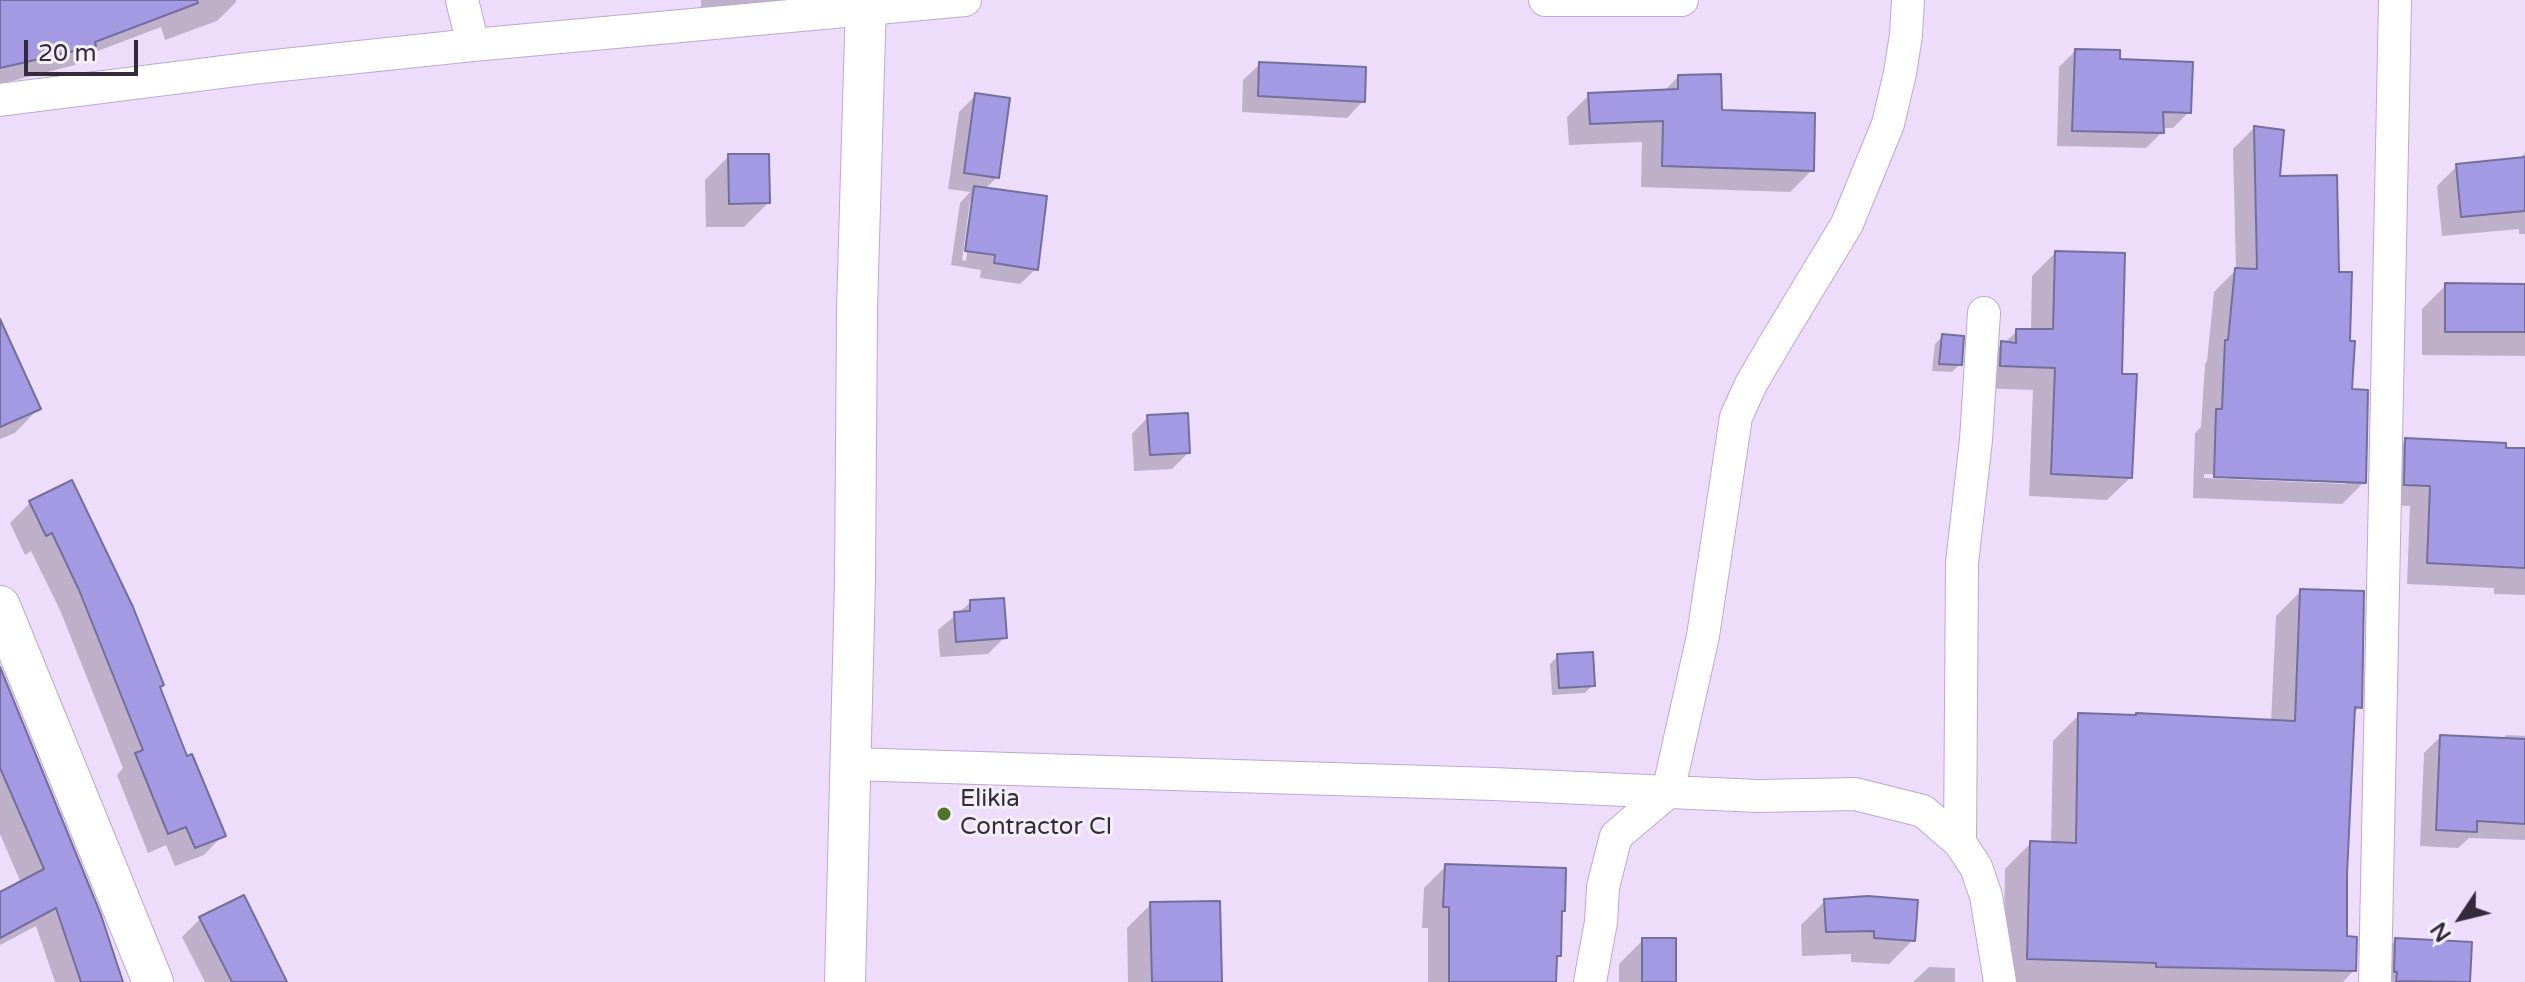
<!DOCTYPE html>
<style>
body{margin:0}
#map{position:relative;width:2525px;height:982px;overflow:hidden;background:#edddfb;font-family:"Varela Round",sans-serif}
canvas{display:block}
.north{position:absolute;left:2421px;top:878px;width:80px;height:80px;-webkit-text-stroke:6px #f5eff9;paint-order:stroke;rotate:235deg;font-size:22px;font-weight:700;line-height:32px;text-align:center;color:#342a3c}
.north::after{content:'';display:block;margin:auto;width:28px;height:36px;background:#342a3c;clip-path:polygon(50% 0,100% 100%,50% 72%,0 100%)}
.scale{position:absolute;left:24px;top:40px;width:114px;height:36px;box-sizing:border-box;border:4px solid #342a3c;border-top:0;padding-left:10px;font-size:24px;line-height:28px;white-space:nowrap;color:#342a3c;-webkit-text-stroke:6px #f5eff9;paint-order:stroke}
</style>
<div id="map">
<canvas width="2525" height="982"></canvas>
<div class="north">N</div>
<div class="scale">20 m</div>
</div>
<script>
const c = document.querySelector('canvas').getContext('2d');
c.lineJoin = 'round';
function fillPath(path, color) { c.fillStyle = color; c.fill(path, 'evenodd'); }
function strokePath(path, color, width, dash) { c.strokeStyle = color; c.lineWidth = width; c.lineCap = dash ? 'butt' : 'round'; c.setLineDash(dash || []); c.stroke(path); }
function drawText(font, color, halo, rows, align = 'center') {
  c.font = font + ' "Varela Round",sans-serif'; c.lineWidth = 6; c.setLineDash([]); c.textBaseline = 'middle'; c.strokeStyle = halo; c.fillStyle = color; for (const [text, x, y, turn = 0] of rows) {
    c.save(); c.translate(x, y); c.rotate((+turn || 0) * Math.PI / 180); c.textAlign = isNaN(turn) ? turn : align; if (halo) c.strokeText(text, 0, 0); c.fillText(text, 0, 0); c.restore();
  }
}
fillPath(new Path2D(`
 M 0,0 L 236,0 L 236,2 L 217,21 L 165,40 L 161,27 L 82,57 L 75,65 L 0,84 Z
 M 701,0 L 787,0 L 769,18 L 701,19 Z
 M 2075,51 L 2118,61 L 2189,112 L 2173,128 L 2161,128 L 2162,132 L 2146,148 L 2057,146 L 2059,67 Z
 M 1260,64 L 1363,101 L 1347,118 L 1242,112 L 1243,80 Z
 M 1678,77 L 1720,112 L 1812,170 L 1790,192 L 1641,187 L 1642,142 L 1569,145 L 1567,117 L 1589,95 L 1664,91 Z
 M 976,95 L 997,177 L 985,189 L 1036,269 L 1020,284 L 980,278 L 981,270 L 951,265 L 960,203 L 970,192 L 948,189 L 959,112 ZM 970,202 L 974,202 L 966,261 L 962,260 Z
 M 2254,128 L 2278,178 L 2337,274 L 2350,391 L 2364,482 L 2342,504 L 2193,498 L 2195,433 L 2201,427 L 2205,364 L 2207,361 L 2214,292 L 2236,270 L 2233,149 ZM 2204,474 L 2346,480 L 2346,484 L 2204,478 Z
 M 2525,153 L 2525,234 L 2519,234 L 2519,229 L 2442,236 L 2437,186 L 2457,166 L 2518,160 Z
 M 729,156 L 768,203 L 744,227 L 706,227 L 705,180 Z
 M 2055,253 L 2120,375 L 2131,477 L 2107,500 L 2029,496 L 2033,390 L 1977,388 L 1979,366 L 2017,331 L 2031,331 L 2032,276 Z
 M 2446,285 L 2525,286 L 2525,356 L 2422,355 L 2422,309 Z
 M 0,324 L 39,408 L 15,433 L 0,439 Z
 M 1943,336 L 1960,364 L 1952,372 L 1932,371 L 1935,344 Z
 M 1148,417 L 1188,453 L 1172,469 L 1134,471 L 1132,434 Z
 M 2406,441 L 2525,450 L 2525,595 L 2494,594 L 2494,588 L 2407,584 L 2410,506 L 2384,505 L 2385,462 Z
 M 71,483 L 186,758 L 223,835 L 204,855 L 175,866 L 166,845 L 148,853 L 117,775 L 123,768 L 60,610 L 31,551 L 25,555 L 10,523 L 30,503 Z
 M 2301,591 L 2360,707 L 2352,714 L 2345,938 L 2354,970 L 2343,982 L 2003,982 L 2005,869 L 2031,843 L 2051,844 L 2053,741 L 2079,715 L 2271,722 L 2276,616 Z
 M 971,602 L 1004,638 L 988,654 L 940,657 L 938,630 Z
 M 1558,656 L 1593,685 L 1585,693 L 1552,695 L 1550,664 Z
 M 0,672 L 121,982 L 55,982 L 36,926 L 0,945 L 0,894 L 21,883 L 0,834 Z
 M 2506,735 L 2525,736 L 2525,840 L 2469,838 L 2458,848 L 2420,846 L 2424,753 L 2440,737 L 2502,740 Z
 M 1446,866 L 1563,910 L 1560,913 L 1559,955 L 1555,960 L 1554,982 L 1428,982 L 1428,928 L 1422,928 L 1424,888 Z
 M 1825,901 L 1913,940 L 1889,964 L 1851,962 L 1851,954 L 1802,956 L 1801,925 Z
 M 1151,904 L 1220,982 L 1128,982 L 1127,928 Z
 M 200,919 L 285,982 L 205,982 L 182,937 Z
 M 1643,940 L 1674,982 L 1619,982 L 1619,964 Z
 M 2396,940 L 2470,944 L 2468,982 L 2379,982 L 2379,957 Z
 M 1929,967 L 1955,968 L 1955,982 L 1913,982 Z`), '#0003');
const building = new Path2D(`
 M 0,0 L 197,0 L 198,3 L 95,42 L 96,46 L 0,68 Z
 M 2075,49 L 2120,50 L 2120,59 L 2193,62 L 2191,113 L 2163,112 L 2164,133 L 2072,131 Z
 M 1259,62 L 1366,67 L 1365,102 L 1258,96 Z
 M 1721,74 L 1722,110 L 1815,113 L 1814,171 L 1662,166 L 1663,121 L 1590,124 L 1588,93 L 1678,89 L 1678,75 Z
 M 975,93 L 1010,98 L 999,178 L 964,173 Z
 M 2254,126 L 2284,130 L 2280,176 L 2337,175 L 2339,272 L 2352,272 L 2350,341 L 2355,341 L 2352,389 L 2368,390 L 2366,483 L 2214,477 L 2216,409 L 2222,409 L 2225,340 L 2228,340 L 2235,268 L 2257,269 Z
 M 728,154 L 769,154 L 770,203 L 729,204 Z
 M 2525,157 L 2525,211 L 2461,217 L 2456,164 Z
 M 974,186 L 1047,196 L 1038,270 L 994,263 L 995,255 L 965,251 Z
 M 2055,251 L 2125,253 L 2122,374 L 2137,374 L 2132,478 L 2051,474 L 2055,368 L 2000,366 L 2001,341 L 2016,343 L 2016,329 L 2053,329 Z
 M 2445,283 L 2525,284 L 2525,332 L 2445,332 Z
 M 0,319 L 41,409 L 0,427 Z
 M 1942,334 L 1964,336 L 1962,365 L 1939,364 Z
 M 1188,413 L 1190,453 L 1150,455 L 1147,415 Z
 M 2405,438 L 2506,443 L 2506,448 L 2525,448 L 2525,568 L 2427,563 L 2430,486 L 2404,485 Z
 M 72,480 L 133,607 L 164,685 L 160,687 L 187,756 L 192,754 L 226,836 L 195,848 L 186,827 L 168,834 L 135,753 L 143,750 L 79,590 L 52,533 L 46,536 L 29,501 Z
 M 2300,589 L 2364,591 L 2362,708 L 2355,707 L 2347,874 L 2347,936 L 2357,937 L 2356,971 L 2156,967 L 2156,963 L 2027,959 L 2030,841 L 2076,843 L 2078,713 L 2136,715 L 2136,713 L 2295,721 Z
 M 1004,598 L 1007,638 L 956,642 L 954,612 L 970,611 L 970,600 Z
 M 1593,652 L 1595,686 L 1559,688 L 1557,654 Z
 M 0,667 L 101,915 L 123,982 L 81,982 L 56,908 L 0,938 L 0,892 L 44,869 L 0,768 Z
 M 2440,735 L 2525,739 L 2525,824 L 2477,821 L 2477,832 L 2436,830 Z
 M 1445,864 L 1566,868 L 1565,911 L 1562,911 L 1561,956 L 1557,956 L 1556,982 L 1449,982 L 1449,907 L 1443,907 Z
 M 244,895 L 287,982 L 232,982 L 199,917 Z
 M 1868,896 L 1918,900 L 1915,941 L 1874,938 L 1874,931 L 1826,932 L 1824,899 Z
 M 1220,901 L 1222,982 L 1152,982 L 1150,902 Z
 M 1642,938 L 1676,938 L 1676,982 L 1642,982 Z
 M 2395,938 L 2472,942 L 2470,982 L 2396,981 L 2397,972 L 2394,972 Z`);
fillPath(building, '#a49ae3');
strokePath(building, '#746e9d', 2);
const minor = new Path2D(`
 M 462,0 L 473,45
 M 1545,0 L 1682,0
 M 0,100 L 254,68 L 473,45 L 965,0
 M 850,764 L 1493,784 L 1758,796 L 1855,794 L 1923,811 L 1960,843 L 1976,867 L 1986,896 L 2000,982
 M 1960,843 L 1962,563 L 1976,440 L 1984,313
 M 1590,982 L 1601,922 L 1603,887 L 1616,836 L 1668,792 L 1703,636 L 1736,417 L 1751,384 L 1775,343 L 1847,224 L 1888,124 L 1900,73 L 1906,35 L 1908,0
 M 2375,982 L 2395,0`);
const tertiary = new Path2D(`
 M 0,606 L 153,982
 M 845,982 L 855,580 L 857,310 L 866,0`);
strokePath(minor, '#c0a6d5', 34);
strokePath(tertiary, '#c0a6d5', 42);
strokePath(minor, '#fff', 32);
strokePath(tertiary, '#fff', 40);
for (const [x, y, r, color] of [
 [944,814,8,"#517229"]
]) { const dot = new Path2D(); dot.arc(x, y, r, 0, 2 * Math.PI); c.fillStyle = color; c.fill(dot); strokePath(dot, '#f5eff9', 3); }
drawText('24px', '#342a3c', '#f5eff9', [
 ["Elikia",960,800],
 ["Contractor CI",960,828]
], 'left');
</script>
